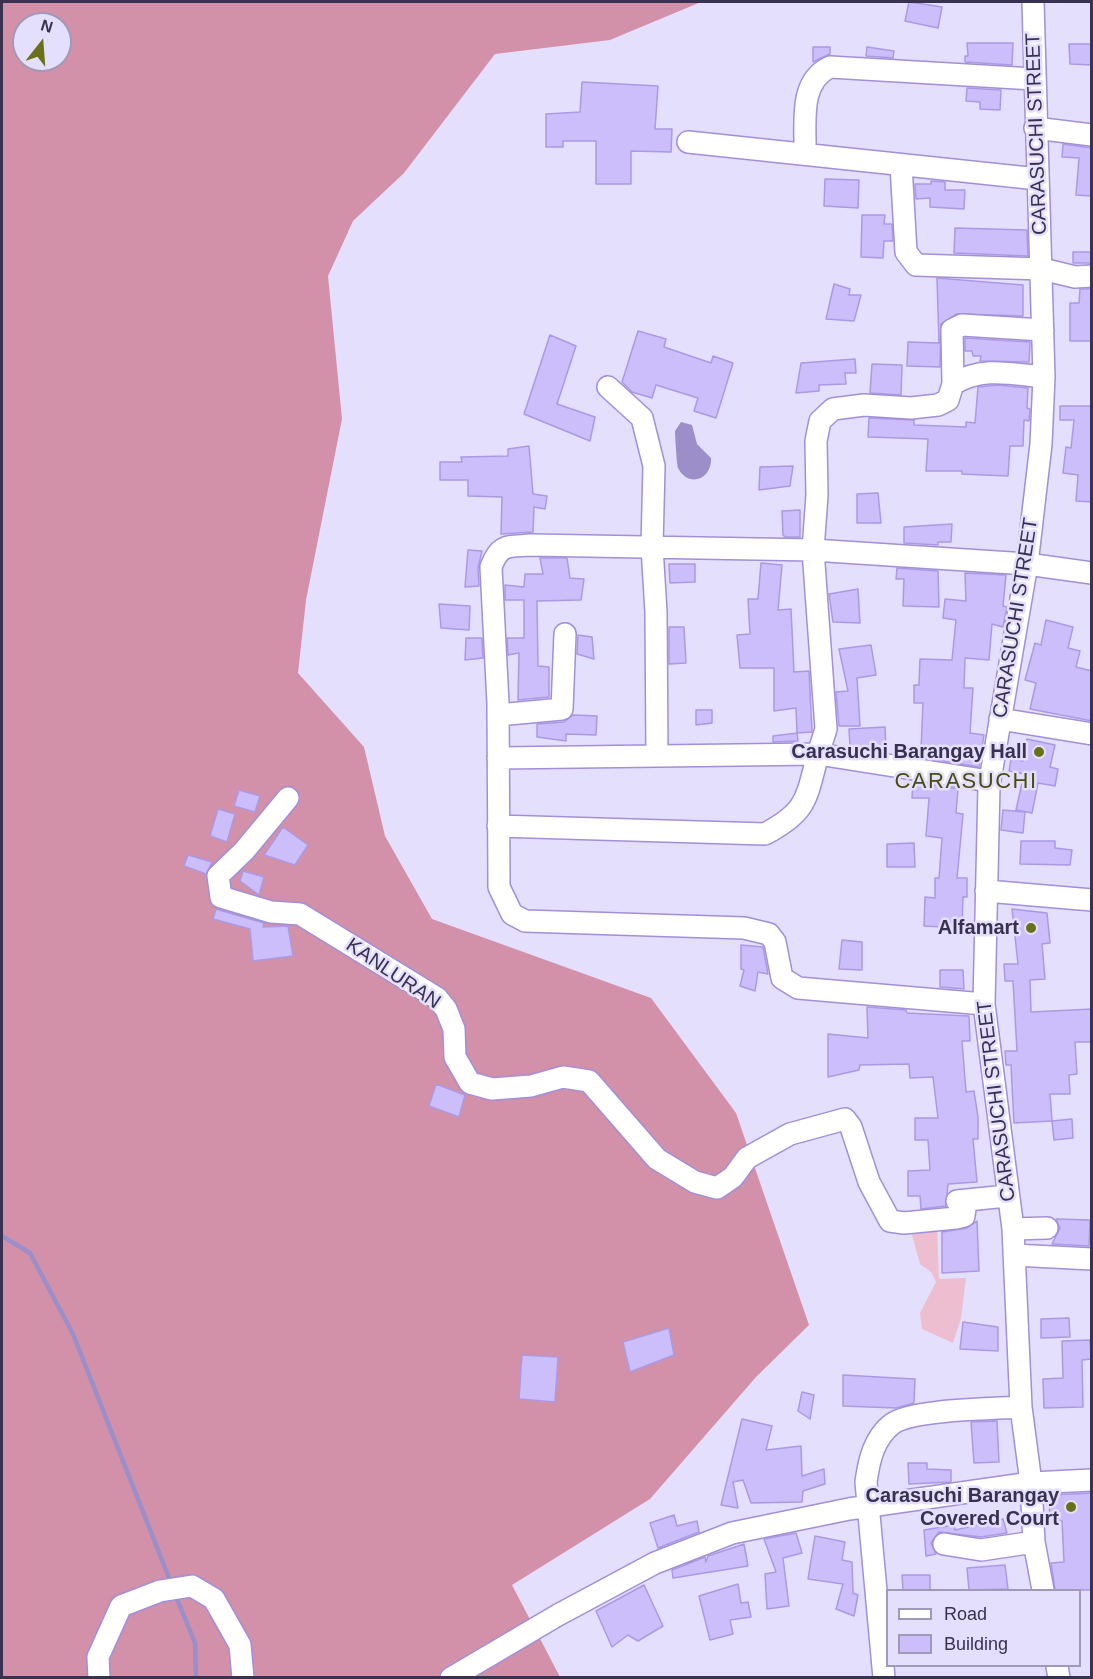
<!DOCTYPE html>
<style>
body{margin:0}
#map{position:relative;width:1093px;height:1679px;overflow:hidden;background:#e5dffe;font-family:Helvetica,sans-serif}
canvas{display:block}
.frame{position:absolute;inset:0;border:3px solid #38314f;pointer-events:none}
.legend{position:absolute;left:886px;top:1589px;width:195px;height:78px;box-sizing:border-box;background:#e5dffe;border:2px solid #a099b8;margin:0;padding:8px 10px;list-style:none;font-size:18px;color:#38314f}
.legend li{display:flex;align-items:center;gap:12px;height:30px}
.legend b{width:30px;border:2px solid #a099b8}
.north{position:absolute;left:12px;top:12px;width:60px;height:60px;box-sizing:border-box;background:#e5dffe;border:2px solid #a099b8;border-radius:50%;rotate:17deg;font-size:16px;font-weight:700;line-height:24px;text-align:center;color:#38314f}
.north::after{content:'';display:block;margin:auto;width:21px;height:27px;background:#687119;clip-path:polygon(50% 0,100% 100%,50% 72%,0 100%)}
</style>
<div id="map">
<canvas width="1093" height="1679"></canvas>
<div class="frame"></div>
<ul class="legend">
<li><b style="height:8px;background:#fff"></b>Road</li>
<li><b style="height:16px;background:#ccbefa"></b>Building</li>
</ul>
<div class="north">N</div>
</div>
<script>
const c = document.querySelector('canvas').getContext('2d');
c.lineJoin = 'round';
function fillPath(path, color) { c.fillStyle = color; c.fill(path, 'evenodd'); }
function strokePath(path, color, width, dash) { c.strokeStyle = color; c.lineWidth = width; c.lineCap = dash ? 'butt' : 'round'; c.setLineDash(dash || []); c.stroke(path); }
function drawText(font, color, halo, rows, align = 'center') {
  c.font = font + ' Helvetica,sans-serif'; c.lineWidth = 5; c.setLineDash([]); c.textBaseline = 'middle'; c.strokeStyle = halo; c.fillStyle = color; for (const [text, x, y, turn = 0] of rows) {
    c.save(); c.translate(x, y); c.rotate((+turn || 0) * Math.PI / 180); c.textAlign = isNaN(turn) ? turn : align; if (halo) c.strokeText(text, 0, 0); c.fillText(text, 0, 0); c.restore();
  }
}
fillPath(new Path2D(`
 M 937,1229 L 939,1279 L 966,1278 L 961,1318 L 953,1343 L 922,1329 L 920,1313 L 936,1282 L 931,1272 L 920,1264 L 911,1231 Z`), '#ecbecf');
fillPath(new Path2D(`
 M 2,2 L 701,2 L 610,40 L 495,54 L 404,173 L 353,221 L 328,276 L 342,419 L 306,600 L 298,673 L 364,747 L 385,836 L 432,919 L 651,998 L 736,1113 L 809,1325 L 756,1377 L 650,1499 L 512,1585 L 560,1677 L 2,1678 ZM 24,24 L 60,24 L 60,60 L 24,60 Z`), '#d291a9');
fillPath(new Path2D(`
 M 681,422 L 692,425 L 697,444 L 711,458 C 712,480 688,488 678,468 C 677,467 675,435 675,431 Z`), '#9c8ec8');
strokePath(new Path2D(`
 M 2,1236 L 30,1253 L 73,1334 L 171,1583
 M 175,1594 L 195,1643 L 196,1678`), '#9c8ec8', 4.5);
const building = new Path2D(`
 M 909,2 L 942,7 L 938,28 L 905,21 Z
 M 967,43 L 1013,43 L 1012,65 L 965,62 L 965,56 L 968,56 Z
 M 1069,44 L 1092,44 L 1092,65 L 1070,64 Z
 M 813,47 L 830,47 L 830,54 L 813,62 Z
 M 867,47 L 894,51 L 893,58 L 866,56 Z
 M 582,82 L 658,86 L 655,129 L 672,129 L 671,152 L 631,151 L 631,184 L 596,184 L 596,141 L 563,141 L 563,147 L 546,147 L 546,114 L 580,112 Z
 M 967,88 L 1001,90 L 1000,110 L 980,109 L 980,102 L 966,101 Z
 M 1063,144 L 1092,148 L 1092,196 L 1076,195 L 1079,158 L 1062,157 Z
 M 825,179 L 859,180 L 858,208 L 824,206 Z
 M 931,181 L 945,182 L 945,190 L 965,190 L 964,209 L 930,207 L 930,198 L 916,199 L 915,184 L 931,184 Z
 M 862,215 L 885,215 L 884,224 L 892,224 L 893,241 L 884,241 L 883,258 L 861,257 Z
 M 955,228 L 1027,230 L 1028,256 L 954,253 Z
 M 1073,252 L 1092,252 L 1092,263 L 1073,263 Z
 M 937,278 L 1023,285 L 1023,316 L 956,314 L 941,324 L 940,367 L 907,366 L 908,342 L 939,343 Z
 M 834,284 L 850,289 L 849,295 L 861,295 L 854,321 L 826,319 Z
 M 1080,289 L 1092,289 L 1092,341 L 1070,341 L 1070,303 L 1079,303 Z
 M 638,331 L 666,339 L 664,347 L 711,363 L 713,356 L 733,363 L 716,418 L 694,411 L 698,398 L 656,385 L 652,398 L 632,392 L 622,382 Z
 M 550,335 L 576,346 L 557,404 L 595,417 L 590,441 L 524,414 Z
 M 965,338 L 1030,342 L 1029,362 L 980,361 L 981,356 L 973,356 L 972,351 L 965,351 Z
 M 855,359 L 856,373 L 845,373 L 846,384 L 819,385 L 819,391 L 796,393 L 801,363 Z
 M 872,364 L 902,365 L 901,395 L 870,393 Z
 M 997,385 L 1028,388 L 1027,408 L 1030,409 L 1029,421 L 1024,420 L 1023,446 L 1010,446 L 1008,476 L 962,474 L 962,471 L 926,471 L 928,439 L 868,437 L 869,418 L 914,420 L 914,425 L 966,427 L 966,422 L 975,423 L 978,387 Z
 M 1060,406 L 1092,406 L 1092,502 L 1076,501 L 1078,475 L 1063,473 L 1066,447 L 1071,448 L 1074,420 L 1060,420 Z
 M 529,446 L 533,494 L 547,496 L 545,509 L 534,507 L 533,532 L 501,534 L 502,497 L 468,496 L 468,480 L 440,480 L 440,462 L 462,462 L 461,457 L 508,456 L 508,449 Z
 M 793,466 L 790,486 L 759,490 L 760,467 Z
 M 878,493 L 881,523 L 857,523 L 857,494 Z
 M 800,510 L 800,537 L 785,537 L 783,535 L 782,511 Z
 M 952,524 L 951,542 L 938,542 L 938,545 L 904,543 L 904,527 Z
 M 468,550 L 482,551 L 478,568 L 479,586 L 465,587 Z
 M 540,558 L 567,558 L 570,578 L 584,579 L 581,600 L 537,601 L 538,666 L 549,667 L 549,697 L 518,700 L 519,653 L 508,655 L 507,638 L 524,638 L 524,600 L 505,600 L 505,585 L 524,587 L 525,574 L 543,574 Z
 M 761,563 L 782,565 L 778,610 L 791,609 L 794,672 L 809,671 L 812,732 L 797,733 L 796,708 L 774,711 L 774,668 L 740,668 L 737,635 L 750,634 L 748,599 L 758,599 Z
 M 669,564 L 695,564 L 695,582 L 670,583 Z
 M 897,568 L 938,571 L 939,607 L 903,606 L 904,579 L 896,579 Z
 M 965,573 L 1006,575 L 1003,606 L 1007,607 L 1003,627 L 992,624 L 989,660 L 965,658 L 964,688 L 973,688 L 970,733 L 984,735 L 979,767 L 912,756 L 913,747 L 921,749 L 923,703 L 914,703 L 914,685 L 919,685 L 920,659 L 952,660 L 956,620 L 943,618 L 945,599 L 966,601 Z
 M 858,589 L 860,623 L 833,622 L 829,594 Z
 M 439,604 L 470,606 L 469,630 L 441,628 Z
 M 1046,620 L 1073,627 L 1068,648 L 1080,651 L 1076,667 L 1092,671 L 1092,721 L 1030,709 L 1036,683 L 1025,680 L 1035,643 L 1041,645 Z
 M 669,627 L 684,627 L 686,663 L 669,664 Z
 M 578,635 L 592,637 L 594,659 L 577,654 Z
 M 466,638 L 482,638 L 483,658 L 465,660 Z
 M 871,645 L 876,675 L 857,678 L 860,726 L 839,726 L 836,692 L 848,691 L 839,649 Z
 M 696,710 L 712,710 L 712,723 L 696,725 Z
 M 573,715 L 597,716 L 596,735 L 566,734 L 566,741 L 537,737 L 537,724 L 564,722 Z
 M 885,727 L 886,751 L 850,746 L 849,729 Z
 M 797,733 L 798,741 L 773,742 L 773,736 Z
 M 1027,739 L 1055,745 L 1050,767 L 1058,769 L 1055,786 L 1038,783 L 1032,813 L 1016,810 L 1024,774 L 1009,771 L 1011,759 L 1023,761 Z
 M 913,782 L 958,789 L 956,813 L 963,814 L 957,878 L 967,878 L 967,897 L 963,897 L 962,928 L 924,926 L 925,897 L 935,898 L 935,878 L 939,878 L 942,838 L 926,836 L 929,798 L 912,798 Z
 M 239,790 L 260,796 L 255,812 L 234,806 Z
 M 218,809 L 235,814 L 227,842 L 210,836 Z
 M 1003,810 L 1025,812 L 1023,833 L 1001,830 Z
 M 283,827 L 308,845 L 295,865 L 264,855 Z
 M 1021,841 L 1055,841 L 1055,848 L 1072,850 L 1070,865 L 1020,864 Z
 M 914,843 L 915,867 L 887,867 L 887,844 Z
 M 188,855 L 212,862 L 206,874 L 184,866 Z
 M 243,871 L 264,877 L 259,895 L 240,881 Z
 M 216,909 L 264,923 L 263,927 L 288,926 L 293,956 L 253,961 L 250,929 L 213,919 Z
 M 1012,909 L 1047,913 L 1050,943 L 1042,944 L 1045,979 L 1030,980 L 1031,1012 L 1092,1009 L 1092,1042 L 1075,1042 L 1077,1074 L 1069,1075 L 1070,1094 L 1050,1094 L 1052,1121 L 1014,1123 L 1011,1065 L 1006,1065 L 1005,1051 L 1017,1051 L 1013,981 L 1005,981 L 1004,964 L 1018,964 Z
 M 842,940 L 862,942 L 862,970 L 839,969 Z
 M 741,945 L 763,947 L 768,974 L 758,972 L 755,991 L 740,986 L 744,970 L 741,969 Z
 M 940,970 L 963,970 L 964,989 L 940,987 Z
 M 867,1007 L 906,1010 L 907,1013 L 969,1016 L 970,1041 L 962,1041 L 966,1092 L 974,1091 L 978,1117 L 978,1139 L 973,1139 L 977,1182 L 948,1184 L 946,1206 L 921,1209 L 920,1196 L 908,1196 L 908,1171 L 930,1170 L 928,1140 L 915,1140 L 915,1118 L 938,1118 L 933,1077 L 910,1078 L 909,1064 L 860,1065 L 859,1070 L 828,1077 L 828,1034 L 868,1038 Z
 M 436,1084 L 465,1095 L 459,1117 L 429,1106 Z
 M 1072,1119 L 1073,1138 L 1054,1140 L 1052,1121 Z
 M 1056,1219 L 1090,1220 L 1089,1246 L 1052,1244 L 1060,1228 Z
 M 977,1221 L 979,1271 L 942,1273 L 942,1232 L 967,1228 Z
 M 1069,1318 L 1070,1337 L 1041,1338 L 1041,1319 Z
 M 963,1322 L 998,1327 L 998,1351 L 960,1349 Z
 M 669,1328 L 674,1355 L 630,1372 L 623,1342 Z
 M 1090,1340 L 1091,1359 L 1082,1360 L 1083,1407 L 1044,1408 L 1043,1379 L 1063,1378 L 1062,1341 Z
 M 522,1355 L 558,1357 L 555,1402 L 519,1399 Z
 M 843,1375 L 915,1379 L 914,1403 L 896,1408 L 843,1406 Z
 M 802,1392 L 814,1395 L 810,1419 L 798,1411 Z
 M 742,1419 L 772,1426 L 766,1450 L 801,1446 L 802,1476 L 824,1469 L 825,1484 L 803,1491 L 802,1502 L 751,1503 L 743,1480 L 733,1482 L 738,1508 L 721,1505 Z
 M 997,1421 L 999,1462 L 974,1463 L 971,1422 Z
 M 908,1463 L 927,1463 L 927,1469 L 951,1470 L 951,1482 L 909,1484 Z
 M 1092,1493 L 1092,1590 L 1055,1590 L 1051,1563 L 1064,1562 L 1062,1521 L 1049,1522 L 1050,1495 Z
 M 674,1515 L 677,1526 L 697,1521 L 699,1532 L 658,1548 L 650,1523 Z
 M 1003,1519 L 1007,1533 L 981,1537 L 939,1532 L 931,1543 L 936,1554 L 926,1556 L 924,1530 L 954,1525 L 955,1530 Z
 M 796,1533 L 802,1553 L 783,1558 L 789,1606 L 767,1609 L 765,1574 L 776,1572 L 764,1539 Z
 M 815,1536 L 845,1542 L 842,1560 L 852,1562 L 853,1593 L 858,1595 L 854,1616 L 836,1609 L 843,1584 L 808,1579 Z
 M 744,1544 L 748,1566 L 673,1578 L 672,1570 L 705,1557 L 706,1562 L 708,1556 Z
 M 1005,1565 L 1008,1589 L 969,1590 L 967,1568 Z
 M 902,1575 L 930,1575 L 930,1590 L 903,1590 Z
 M 738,1584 L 741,1603 L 748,1602 L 751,1617 L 730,1620 L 733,1634 L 710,1640 L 699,1596 Z
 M 644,1585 L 663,1626 L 638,1641 L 628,1635 L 612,1647 L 596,1611 Z`);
fillPath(building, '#ccbefa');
strokePath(building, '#ab99e3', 1.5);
const minor = new Path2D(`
 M 1033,2 L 1044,377 L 1041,444 L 1027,564 L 989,786 L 984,1004 L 1013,1229 L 1021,1407 L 1031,1483 L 1034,1542 L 1043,1590
 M 1035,128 L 1092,135
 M 688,142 L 1038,179
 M 805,154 C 806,124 798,82 830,67 L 1034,79
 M 901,165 L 906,252 L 916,265 L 1042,269 L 1075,277 L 1092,276
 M 953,384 L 952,330 L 962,325 L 1043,330
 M 608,387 L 642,418 L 654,466 L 652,547 L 656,612 L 657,756
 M 498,715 L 562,709 L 565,634
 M 1000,719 L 1092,734
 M 498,758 L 818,754 L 826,729 L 813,550 L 817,495 L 816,441 L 820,421 L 833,409 L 864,405 L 911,408 L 938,405 L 948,400 L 953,384 C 983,366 1011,374 1044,377
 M 288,798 L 244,851 L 218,876 L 221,897 L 271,912 L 300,914 L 437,998 L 446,1009 L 454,1029 L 455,1057 L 470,1083 L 492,1089 L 531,1086 L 563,1077 L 589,1081 L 657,1159 L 695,1182 L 717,1188 L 733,1177 L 747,1158 L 790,1134 L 845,1119 L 851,1127 L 869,1182 L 890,1221 L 904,1223 L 956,1218 L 964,1216 L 966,1201
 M 498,826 L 765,834 C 808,811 806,799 818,754 L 989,781
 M 986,891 L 1092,900
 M 984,1004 L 798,988 L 782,978 L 775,942 L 769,934 L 744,928 L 525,921 L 512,914 L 499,887 L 498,703 L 491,567 C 500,543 508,547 531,545 L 813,550 L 1027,564 L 1092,573
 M 957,1201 L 1007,1196
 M 1013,1229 L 1047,1228
 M 1014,1255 L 1092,1259
 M 944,1544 L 981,1550 L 1034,1542
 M 1057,1666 L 1059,1678
 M 99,1678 L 98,1657 L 121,1606 L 160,1591 L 192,1586 L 214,1599 L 240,1645 L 243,1678
 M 451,1678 L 558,1615 L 655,1563 L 732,1533 L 849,1509 L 1031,1483 L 1092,1480
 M 884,1678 L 866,1482 C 869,1460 874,1438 892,1424 C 912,1409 994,1409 1021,1407`);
strokePath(minor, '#a18fd8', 24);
strokePath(minor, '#fff', 21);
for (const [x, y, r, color] of [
 [1039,752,6,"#687119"],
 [1031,928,6,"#687119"],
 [1071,1507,6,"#687119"]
]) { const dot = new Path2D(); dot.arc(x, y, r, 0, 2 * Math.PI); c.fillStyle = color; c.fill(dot); strokePath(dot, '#e5dffe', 2); }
drawText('20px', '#38314f', '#e5dffe', [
 ["CARASUCHI STREET",1037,134,-92],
 ["CARASUCHI STREET",1016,618,-81],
 ["KANLURAN",393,974,34],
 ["CARASUCHI STREET",997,1101,-97]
]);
drawText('bold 20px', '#38314f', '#e5dffe', [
 ["Carasuchi Barangay Hall",1027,752],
 ["Alfamart",1019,928],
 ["Carasuchi Barangay",1059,1496],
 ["Covered Court",1059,1519]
], 'right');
c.letterSpacing = '1.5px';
drawText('22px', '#484e13', '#e5dffe', [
 ["CARASUCHI",966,782]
]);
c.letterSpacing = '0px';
</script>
